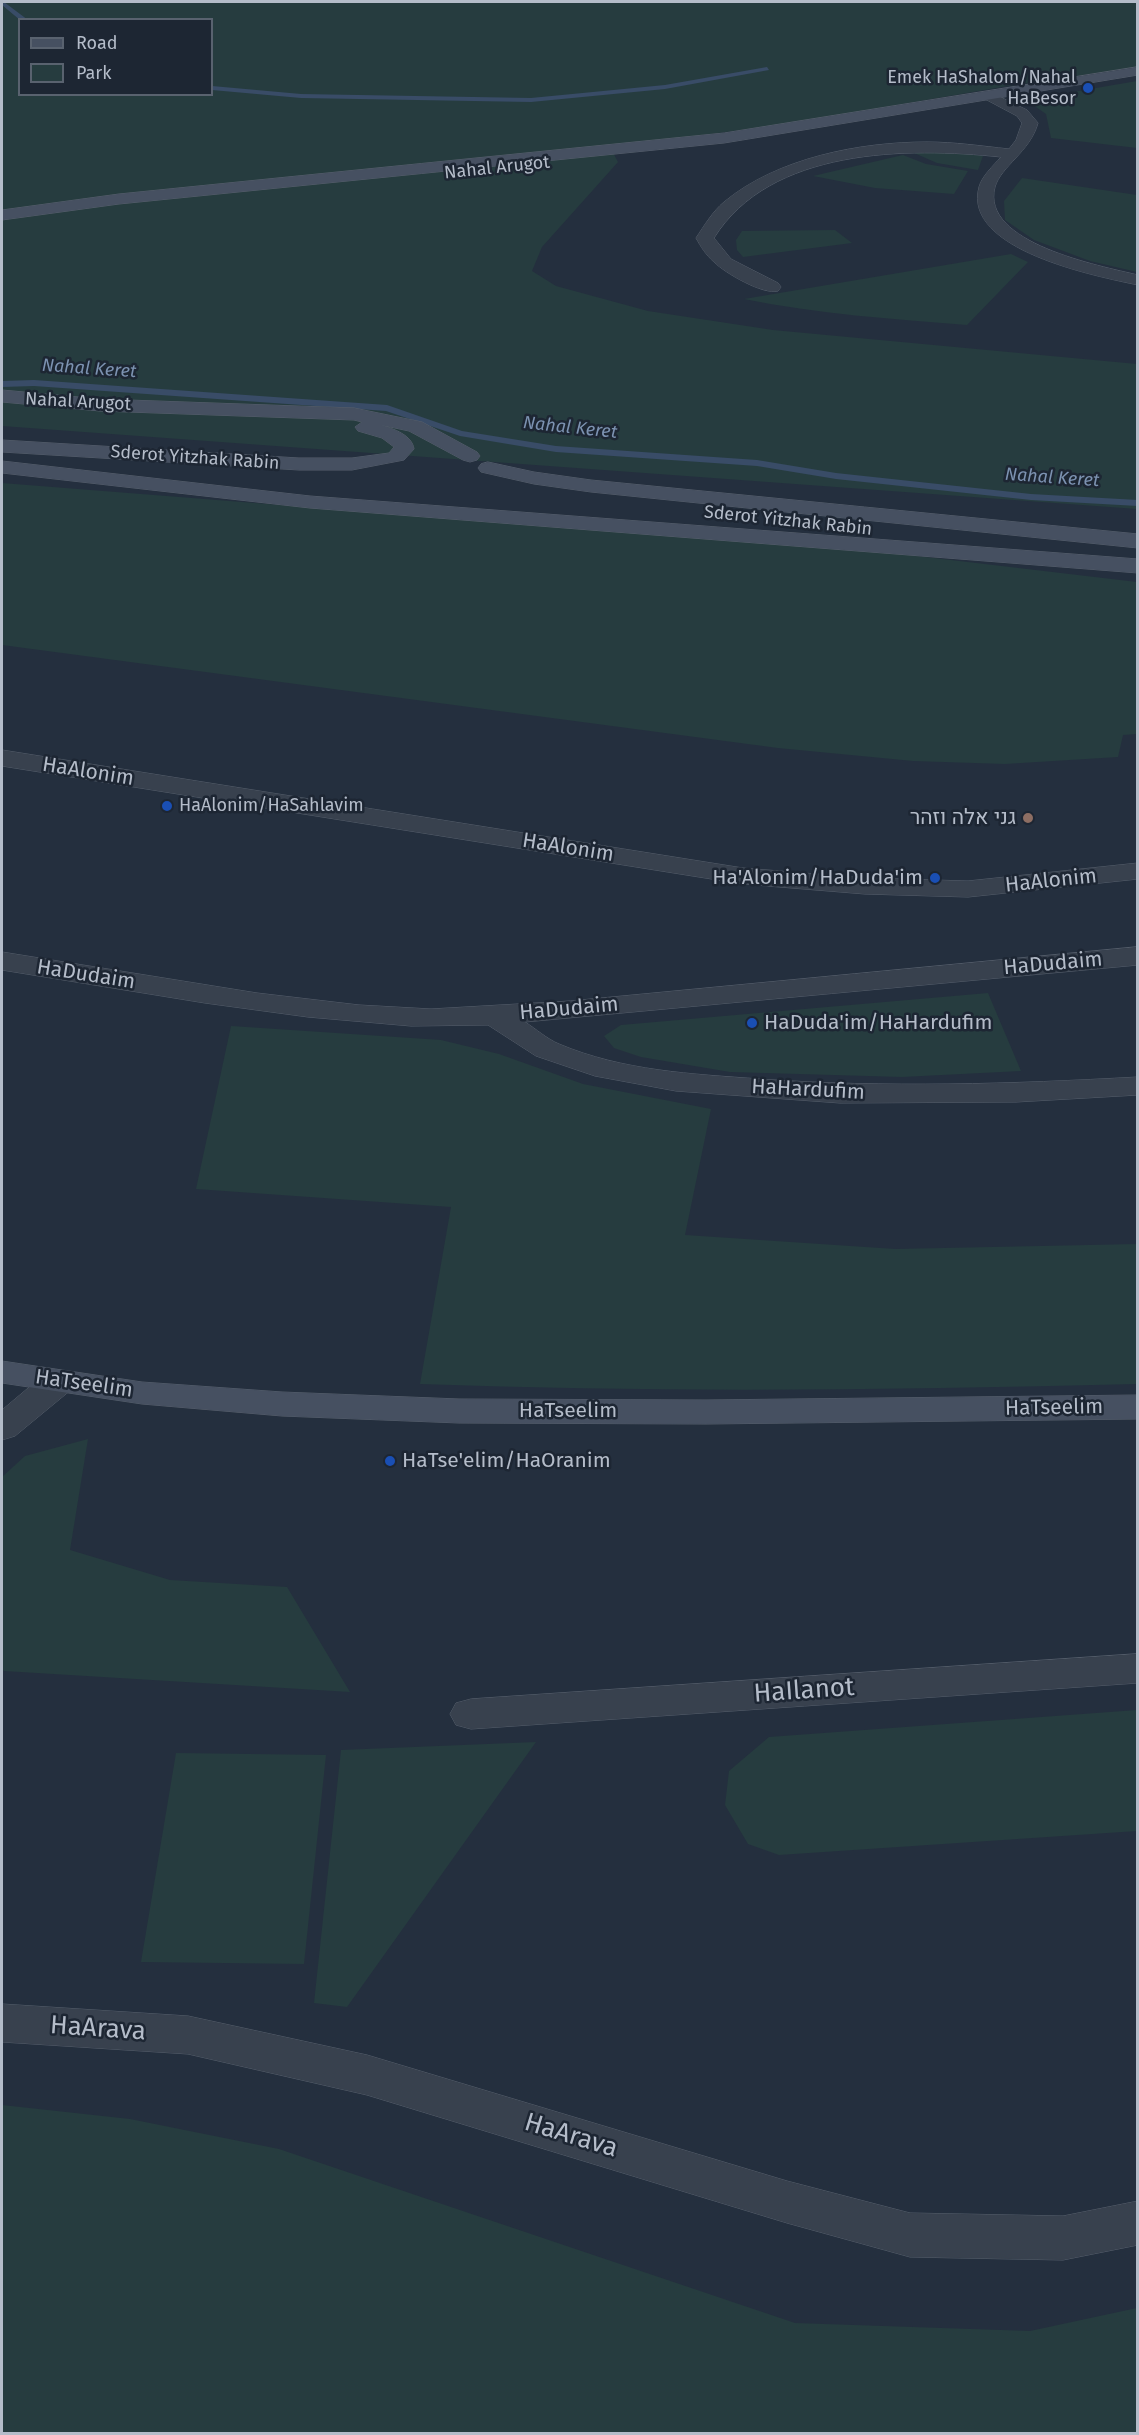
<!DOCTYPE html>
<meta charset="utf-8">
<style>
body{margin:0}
#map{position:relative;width:1139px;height:2435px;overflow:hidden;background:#242f3e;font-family:"Fira Sans",sans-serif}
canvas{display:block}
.frame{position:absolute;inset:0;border:3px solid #b4bcc9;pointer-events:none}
.legend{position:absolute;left:18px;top:18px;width:195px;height:78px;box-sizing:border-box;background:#1d2633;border:2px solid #59626f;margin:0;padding:8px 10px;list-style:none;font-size:18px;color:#b4bcc9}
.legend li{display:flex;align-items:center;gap:12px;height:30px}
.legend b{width:30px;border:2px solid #59626f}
</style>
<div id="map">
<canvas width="1139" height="2435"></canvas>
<div class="frame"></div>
<ul class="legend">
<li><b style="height:8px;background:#465061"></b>Road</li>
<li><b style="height:16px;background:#263c3f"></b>Park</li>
</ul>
</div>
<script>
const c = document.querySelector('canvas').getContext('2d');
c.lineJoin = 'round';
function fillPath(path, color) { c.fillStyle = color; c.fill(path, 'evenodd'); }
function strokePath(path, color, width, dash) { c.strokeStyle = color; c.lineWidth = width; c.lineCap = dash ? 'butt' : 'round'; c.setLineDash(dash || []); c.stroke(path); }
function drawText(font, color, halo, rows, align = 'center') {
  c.font = font + ' "Fira Sans",Heebo,sans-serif'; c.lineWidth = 5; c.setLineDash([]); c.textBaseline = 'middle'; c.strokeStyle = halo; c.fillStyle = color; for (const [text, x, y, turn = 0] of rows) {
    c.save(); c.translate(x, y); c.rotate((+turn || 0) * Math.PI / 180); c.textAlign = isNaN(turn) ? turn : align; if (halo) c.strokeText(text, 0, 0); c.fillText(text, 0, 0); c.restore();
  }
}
fillPath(new Path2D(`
 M 2,2 L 1137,2 L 1137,67 L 1002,87 L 780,125 L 610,147 L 618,162 L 542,247 L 532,271 L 556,286 L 648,311 L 773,330 L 1137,364 L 1137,509 L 2,426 ZM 20,20 L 212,20 L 212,94 L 20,94 Z
 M 1137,81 L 1137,148 L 1051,138 L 1046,114 L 1026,100 Z
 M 957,152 L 983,156 L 978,170 L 937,163 L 914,153 Z
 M 903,155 L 926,164 L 968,171 L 954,194 L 875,188 L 813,176 Z
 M 1022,178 L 1137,195 L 1137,272 L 1090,261 L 1034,240 L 1005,220 L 1004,201 Z
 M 835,230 L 852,243 L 743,257 L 737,250 L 736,240 L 742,231 Z
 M 1011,254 L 1028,262 L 967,325 C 892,319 818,314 744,299 Z
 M 2,483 L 900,554 L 1137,582 L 1137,734 L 1123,735 L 1118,757 L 1005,764 L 913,761 L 778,748 L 2,645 Z
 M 988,993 L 1021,1071 L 902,1077 L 730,1072 L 641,1057 L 614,1048 L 604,1036 L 621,1025 Z
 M 231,1026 L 441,1040 L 499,1054 L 583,1084 L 711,1109 L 685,1235 L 895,1249 L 1137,1244 L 1137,1384 C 899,1390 659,1393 420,1384 L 451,1207 L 196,1189 Z
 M 88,1439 L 70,1550 L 170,1580 L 287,1587 L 350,1692 L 4,1671 L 2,1669 L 2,1477 L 25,1456 Z
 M 1137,1710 L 1137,1831 L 779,1855 L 748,1844 L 725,1805 L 729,1771 L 769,1737 Z
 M 536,1742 L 347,2007 L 314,2003 L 341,1750 Z
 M 176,1753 L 326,1755 L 304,1964 L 141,1962 Z
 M 2,2105 L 130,2119 L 279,2149 L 795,2323 L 1030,2331 L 1137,2308 L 1137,2433 L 2,2433 Z`), '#263c3f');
fillPath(new Path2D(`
 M 2,2 L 4,2 L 28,20 L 20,20 L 2,5 Z
 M 767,67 L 769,70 L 665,89 L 531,102 L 301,98 L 212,90 L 212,86 L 301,94 L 531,98 L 665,85 Z
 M 34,380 L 387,405 L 462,431 L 556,446 L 757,460 L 836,473 L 1031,494 L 1138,500 L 1138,506 L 1031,500 L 836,479 L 757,466 L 556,452 L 460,436 L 386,411 L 34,386 L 2,387 L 2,381 Z`), '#394c67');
const street = new Path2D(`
 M 990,92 L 1027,110 L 1038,123 C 1030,152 1001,166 995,187 C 980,243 1100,266 1138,275 L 1138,285 C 1096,276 962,250 979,187 C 982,176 993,166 1001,157 C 907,147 770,148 714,238 L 731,259 L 778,283 L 781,287 L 778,291 C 763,295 725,273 714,262 C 706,255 701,247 696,238 C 704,226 713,211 724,202 C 777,158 860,142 927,142 C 954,142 981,146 1009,149 L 1016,140 L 1022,123 L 1017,116 L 985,99 L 983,96 L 985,93 Z
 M 2,750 L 743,868 L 865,878 L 968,881 L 1138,863 L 1138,879 L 968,897 L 865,894 L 743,884 L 2,766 Z
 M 1138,947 L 1138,965 L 525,1022 C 536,1029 547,1039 559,1044 C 623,1071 692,1074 760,1079 C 886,1088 1012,1084 1138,1077 L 1138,1095 L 1016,1102 L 840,1103 L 676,1091 L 595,1076 L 536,1056 L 488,1025 L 411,1026 L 308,1017 L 205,1003 L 2,970 L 2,952 L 257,993 L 359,1005 L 431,1009 L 570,1001 Z
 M 59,1370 L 72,1373 L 77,1381 L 72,1389 L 15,1436 L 2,1440 L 2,1410 L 46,1373 Z
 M 1138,1654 L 1138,1683 L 471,1729 L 456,1725 L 450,1714 L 456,1703 L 471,1699 Z
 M 2,2004 L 188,2016 L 367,2055 L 787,2181 L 910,2213 L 1063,2216 L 1138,2201 L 1138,2245 L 1063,2260 L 910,2257 L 787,2223 L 367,2095 L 188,2054 L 2,2042 Z`);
const secondary = new Path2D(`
 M 1138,67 L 1138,75 L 724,143 L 119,204 L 2,220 L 2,210 L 119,194 L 724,133 Z
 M 2,390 L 100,399 L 354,408 L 422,422 L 477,452 L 480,456 L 477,460 L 470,462 L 463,460 L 409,431 L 381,425 C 394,429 412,435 414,449 L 404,460 L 352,470 L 299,470 L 2,452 L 2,440 L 299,458 L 352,458 L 389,453 L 394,447 L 382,438 L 358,431 L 355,427 L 362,422 L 354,420 L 100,411 L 2,402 Z
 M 2,461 L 310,496 L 1138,559 L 1138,573 L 310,508 L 2,473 Z
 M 488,462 L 534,472 L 591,480 L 1138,534 L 1138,548 L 591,492 L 534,484 L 481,472 L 478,468 L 481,464 Z
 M 2,1361 L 142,1382 L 282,1392 L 459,1399 L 706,1400 L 1138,1395 L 1138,1419 L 706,1424 L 459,1423 L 282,1416 L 142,1404 L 2,1383 Z`);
strokePath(street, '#565f6c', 1);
strokePath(secondary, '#565f6c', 1);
fillPath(street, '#38414e');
fillPath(secondary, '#465061');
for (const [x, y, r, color] of [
 [1088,88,6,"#1a4fb4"],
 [167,806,6,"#1a4fb4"],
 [1028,818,6,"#8d6e63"],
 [935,878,6,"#1a4fb4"],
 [752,1023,6,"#1a4fb4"],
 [390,1461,6,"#1a4fb4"]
]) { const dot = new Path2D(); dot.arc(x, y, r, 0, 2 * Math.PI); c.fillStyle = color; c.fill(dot); strokePath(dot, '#1d2633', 2); }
drawText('18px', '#b4bcc9', '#1d2633', [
 ["Emek HaShalom/Nahal",1076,78],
 ["HaBesor",1076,99],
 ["HaAlonim/HaSahlavim",179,806,"left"]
], 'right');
drawText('18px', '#b4bcc9', '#1d2633', [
 ["Nahal Arugot",497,168,-6],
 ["Nahal Arugot",78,402,3],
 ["Sderot Yitzhak Rabin",195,458,4],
 ["Sderot Yitzhak Rabin",788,521,6]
]);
drawText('italic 18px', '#7c92b1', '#1d2633', [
 ["Nahal Keret",89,369,4],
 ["Nahal Keret",570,428,6],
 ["Nahal Keret",1052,478,4]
]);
drawText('21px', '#b4bcc9', '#1d2633', [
 ["HaAlonim",88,772,9],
 ["HaAlonim",568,848,9],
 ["HaAlonim",1051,881,-6],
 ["HaDudaim",1053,964,-5],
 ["HaDudaim",86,975,9],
 ["HaDudaim",569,1009,-5],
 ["HaHardufim",808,1090,3],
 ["HaTseelim",84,1384,8],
 ["HaTseelim",1054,1408,-1],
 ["HaTseelim",568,1411]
]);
drawText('21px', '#b4bcc9', '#1d2633', [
 ["גני אלה וזהר",1016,818],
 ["Ha'Alonim/HaDuda'im",923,878],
 ["HaDuda'im/HaHardufim",764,1023,"left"],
 ["HaTse'elim/HaOranim",402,1461,"left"]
], 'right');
drawText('26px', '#b4bcc9', '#1d2633', [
 ["HaIlanot",804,1691,-4],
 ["HaArava",98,2029,4],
 ["HaArava",571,2136,17]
]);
</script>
